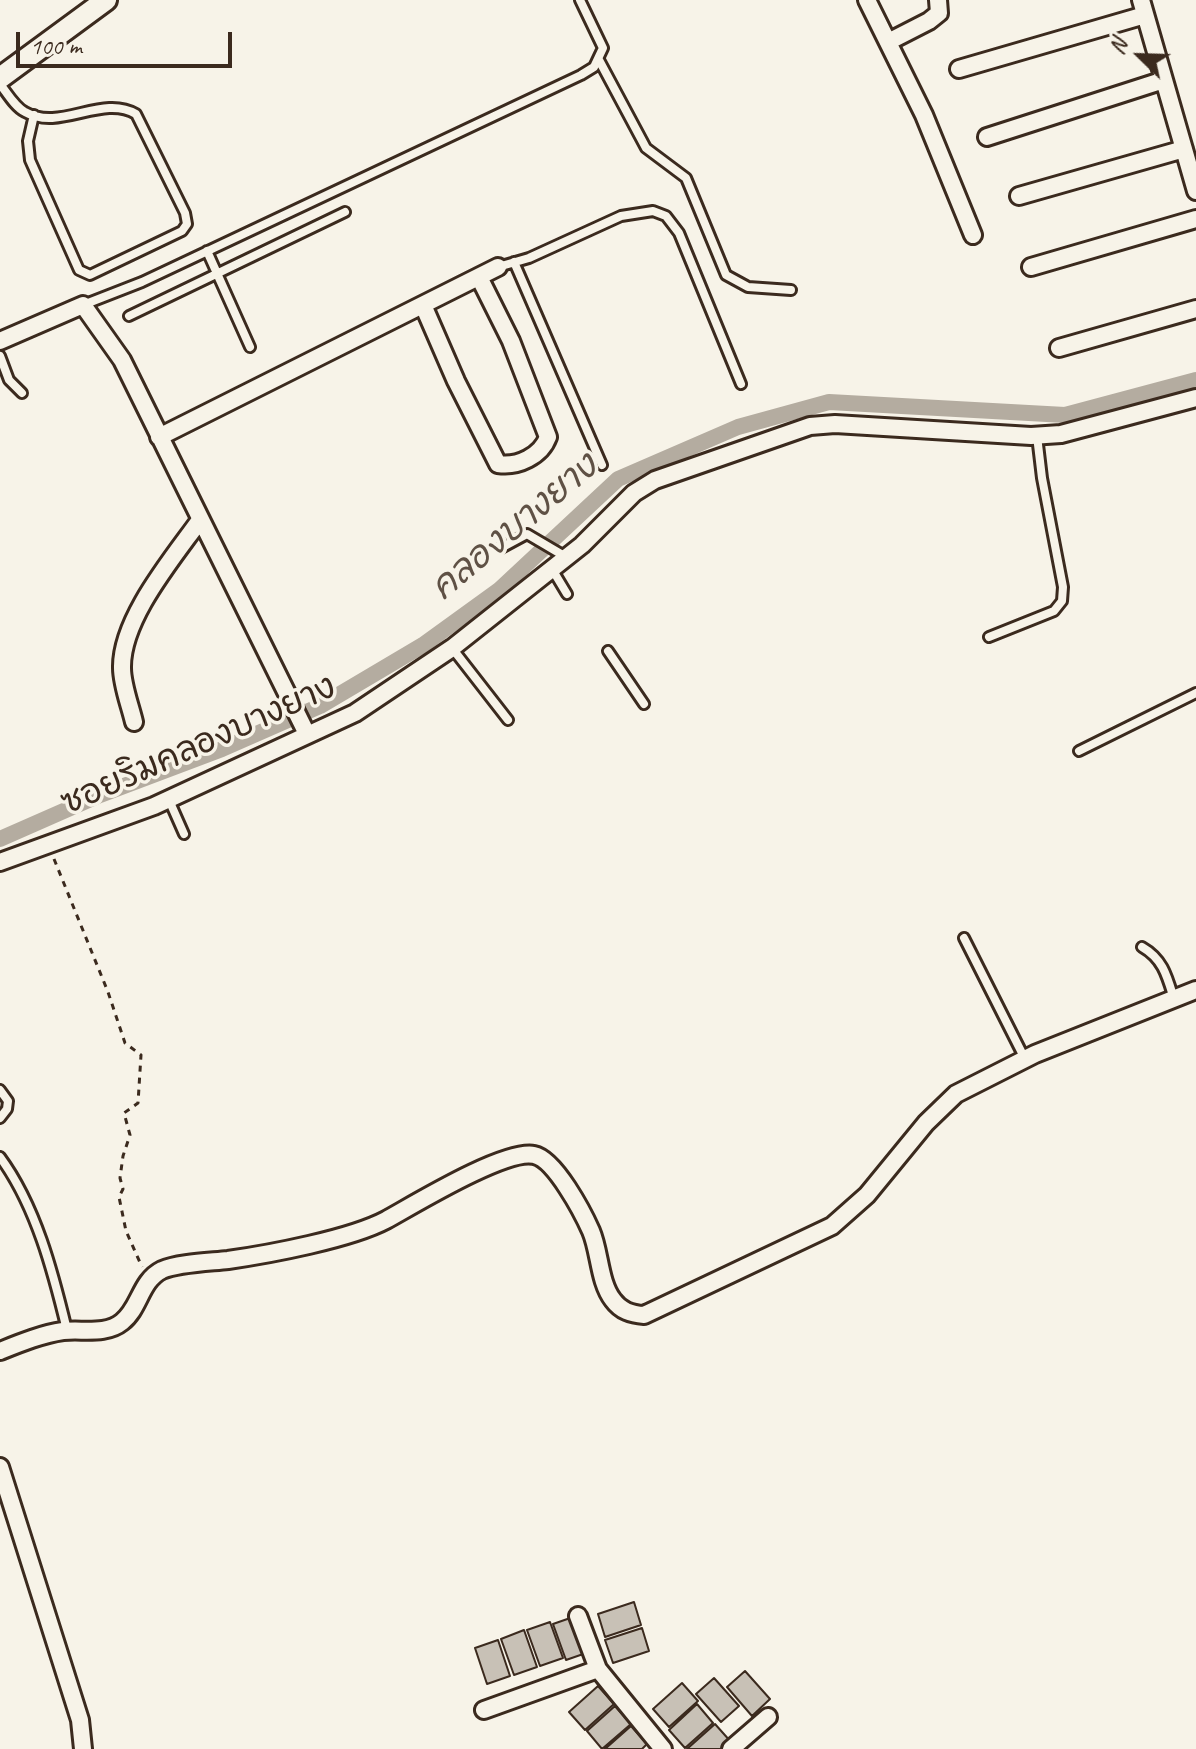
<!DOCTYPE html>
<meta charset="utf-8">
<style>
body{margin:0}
#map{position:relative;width:1196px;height:1749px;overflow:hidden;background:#f7f3e8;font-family:Caveat,sans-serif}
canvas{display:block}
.north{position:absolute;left:1100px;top:16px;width:80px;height:80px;-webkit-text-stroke:6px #f7f3e8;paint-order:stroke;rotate:293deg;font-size:22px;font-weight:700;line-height:32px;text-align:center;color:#3b2a1e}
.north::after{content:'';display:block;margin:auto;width:28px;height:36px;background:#3b2a1e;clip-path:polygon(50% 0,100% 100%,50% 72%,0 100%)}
.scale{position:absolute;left:16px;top:32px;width:216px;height:36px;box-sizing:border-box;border:4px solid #3b2a1e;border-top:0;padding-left:10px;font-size:24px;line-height:28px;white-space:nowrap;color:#3b2a1e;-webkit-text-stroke:6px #f7f3e8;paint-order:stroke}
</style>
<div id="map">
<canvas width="1196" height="1749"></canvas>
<div class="north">N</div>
<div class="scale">100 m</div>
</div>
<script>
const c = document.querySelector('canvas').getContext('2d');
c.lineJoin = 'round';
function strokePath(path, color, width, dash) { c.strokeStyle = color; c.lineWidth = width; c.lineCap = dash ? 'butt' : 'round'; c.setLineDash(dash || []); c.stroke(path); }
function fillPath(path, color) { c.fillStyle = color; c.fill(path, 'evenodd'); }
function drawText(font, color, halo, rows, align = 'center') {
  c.font = font + ' Caveat,"Playpen Sans Thai",sans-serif'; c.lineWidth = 7; c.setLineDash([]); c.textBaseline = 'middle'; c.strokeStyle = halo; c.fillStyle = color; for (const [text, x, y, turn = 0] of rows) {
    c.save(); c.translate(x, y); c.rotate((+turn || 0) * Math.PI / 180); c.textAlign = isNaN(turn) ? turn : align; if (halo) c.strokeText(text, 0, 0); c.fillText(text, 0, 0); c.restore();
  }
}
strokePath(new Path2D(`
 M 0,839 L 100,795 L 222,749 L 320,706 L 423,645 L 499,590 L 618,479 L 738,427 L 829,402 L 1065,415 L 1196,380`), '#b4aca0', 16);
const building = new Path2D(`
 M 634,1602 L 641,1625 L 605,1637 L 598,1614 Z
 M 576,1616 L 589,1652 L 566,1660 L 553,1624 Z
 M 550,1622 L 563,1658 L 540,1666 L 527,1630 Z
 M 642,1628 L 649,1651 L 613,1663 L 605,1640 Z
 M 524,1630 L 537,1667 L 514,1675 L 501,1639 Z
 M 498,1640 L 510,1676 L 487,1684 L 475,1648 Z
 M 745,1671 L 770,1699 L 752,1716 L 727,1687 Z
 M 714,1678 L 739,1706 L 721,1722 L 696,1694 Z
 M 682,1683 L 698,1701 L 669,1727 L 653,1709 Z
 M 598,1686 L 614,1704 L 585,1730 L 569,1712 Z
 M 697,1704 L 713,1723 L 685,1748 L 669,1730 Z
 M 615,1706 L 631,1724 L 602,1749 L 587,1731 Z
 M 715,1724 L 731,1742 L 724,1749 L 687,1749 Z
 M 631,1726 L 647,1744 L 642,1749 L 605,1749 Z`);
fillPath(building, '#c8c1b6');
strokePath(building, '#3b2a1e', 2);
const service = new Path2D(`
 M 599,60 L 646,148 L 686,178 L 726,275 L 748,287 L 791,290
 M 0,84 C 7,93 15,107 25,112 C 60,132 102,94 136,114 L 185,213 L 187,224 L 182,231 L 90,275 L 79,270 L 30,160 L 28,141 L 34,115
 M 207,251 L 250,347
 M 514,262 L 602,465
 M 498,267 L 529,258 L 621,216 L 653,211 L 666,216 L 679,233 L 741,384
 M 83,305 L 142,282 L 581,75 L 594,67 L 603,48 L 580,0
 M 129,316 L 345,212
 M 0,356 L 9,380 L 22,393
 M 501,548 L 527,534 L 566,557
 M 552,569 L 567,594
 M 989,637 L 1054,611 L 1062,601 L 1063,587 L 1042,478 L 1037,436
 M 452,648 L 508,720
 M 608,651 L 644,704
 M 1079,751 L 1196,693
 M 169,800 L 184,834
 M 964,938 L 1025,1059
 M 1142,947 C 1163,959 1167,976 1174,999
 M 0,1090 L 8,1101 L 7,1109 L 0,1118
 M 0,1157 C 36,1206 53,1272 67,1330`);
const minor = new Path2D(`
 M 867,0 L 924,115 L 973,235
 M 1141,0 L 1196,191
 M 888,42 L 929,21 L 939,13 L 938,0
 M 959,69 L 1145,15
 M 987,137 L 1164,80
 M 1019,196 L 1184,149
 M 1031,267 L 1196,219
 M 423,305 L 456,381 L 498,464 C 518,467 541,456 548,437 L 511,341 L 479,277
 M 0,341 L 83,305 L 122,360 L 307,734
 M 1059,348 L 1196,309
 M 159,437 L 498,267
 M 134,722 C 130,705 122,685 122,668 C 121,619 173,558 200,520
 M 0,862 L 154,806 L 355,713 L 452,648 L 582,545 L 634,493 L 655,480 L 810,426 L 835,424 L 1031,436 L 1061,434 L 1196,398
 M 0,1351 C 20,1343 42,1334 63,1331 C 83,1329 106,1335 122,1322 C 140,1308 140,1281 162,1270 C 178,1263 210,1262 228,1260 C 270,1254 350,1239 386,1220 C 415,1204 505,1149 534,1155 C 555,1159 583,1213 591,1231 C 600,1252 599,1282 613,1300 C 621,1311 631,1314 644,1315 L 832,1226 L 867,1195 L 926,1123 L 956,1094 L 1035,1054 L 1196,990
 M 0,1467 L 80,1720 L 83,1749
 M 578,1616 L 598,1669
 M 484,1710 L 598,1669 L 663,1749
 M 731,1749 L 768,1717`);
const tertiary = new Path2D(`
 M 0,78 L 106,0`);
strokePath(service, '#3b2a1e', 14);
strokePath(minor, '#3b2a1e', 22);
strokePath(tertiary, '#3b2a1e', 26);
strokePath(new Path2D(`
 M 54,859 L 108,992 L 125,1043 L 141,1055 L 138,1103 L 124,1113 L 130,1135 L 123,1156 L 120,1178 L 123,1189 L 119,1197 L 126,1231 L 142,1267`), '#3b2a1e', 3, [6, 6]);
strokePath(service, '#f7f3e8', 8);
strokePath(minor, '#f7f3e8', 16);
strokePath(tertiary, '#f7f3e8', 20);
drawText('34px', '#3b2a1e', '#f7f3e8', [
 ["ซอยริมคลองบางยาง",199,746,-24]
]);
drawText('italic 36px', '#5f5145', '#f7f3e8', [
 ["คลองบางยาง",515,528,-40]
]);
</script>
